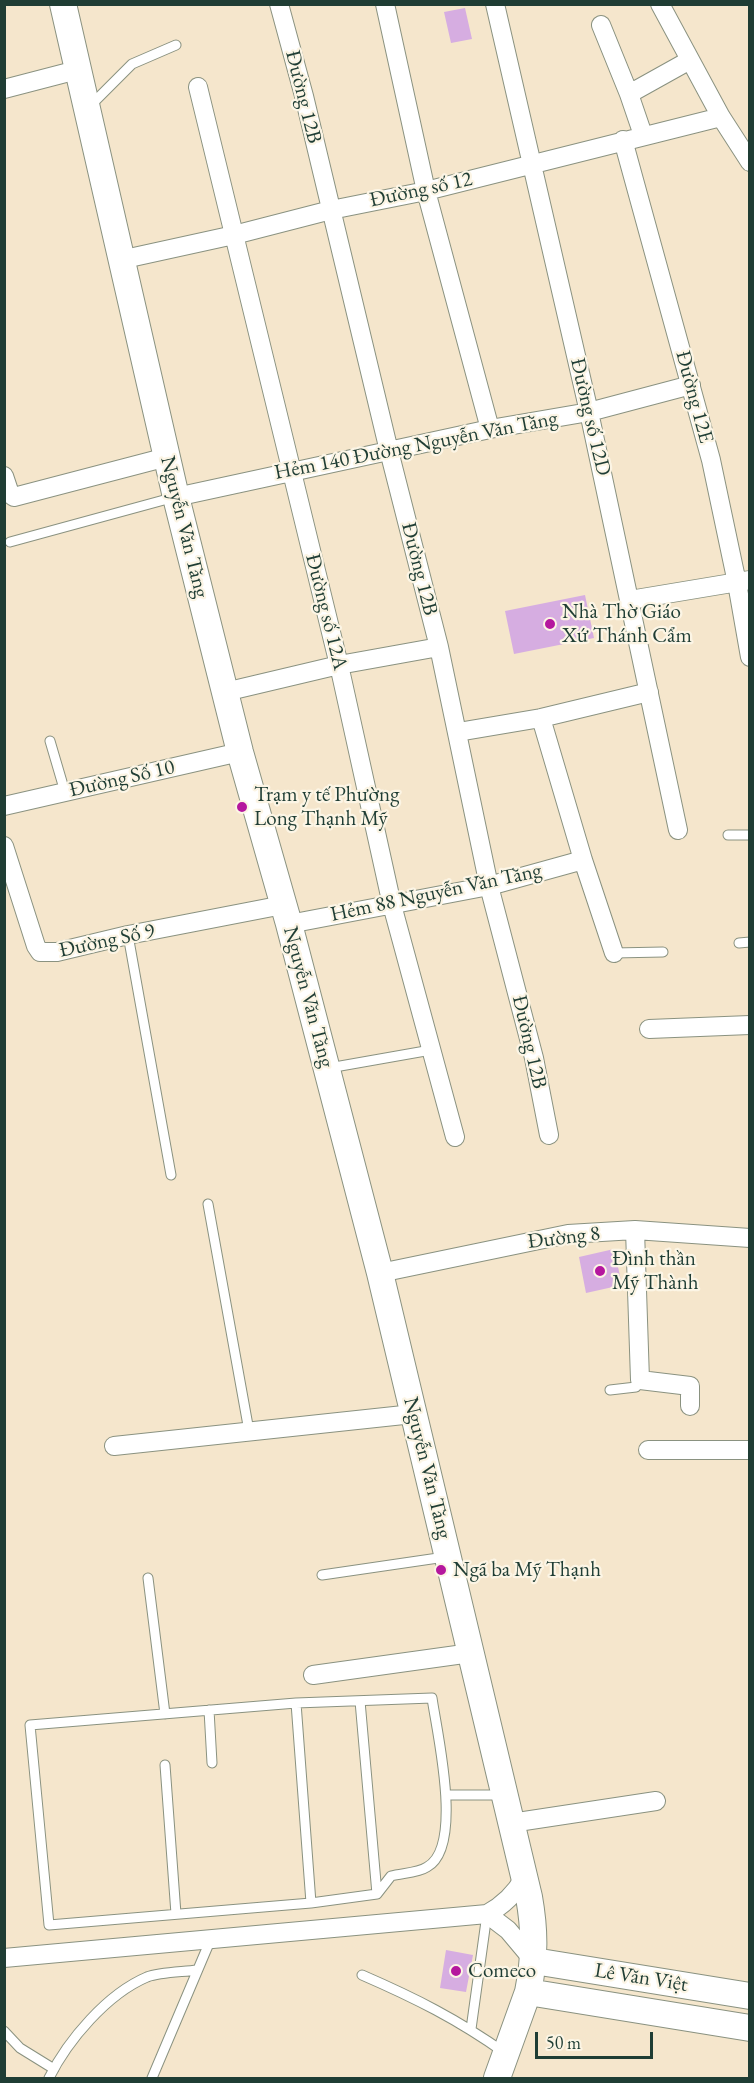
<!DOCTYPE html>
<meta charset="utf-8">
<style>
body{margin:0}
#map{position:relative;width:754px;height:2083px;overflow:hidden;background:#f5e6cc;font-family:"EB Garamond",serif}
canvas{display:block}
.frame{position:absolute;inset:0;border:6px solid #1f3d34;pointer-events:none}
.scale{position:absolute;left:535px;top:2032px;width:118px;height:27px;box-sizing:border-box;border:3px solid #1f3d34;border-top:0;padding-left:8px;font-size:18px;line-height:21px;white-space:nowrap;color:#1f3d34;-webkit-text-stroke:4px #fcf5e5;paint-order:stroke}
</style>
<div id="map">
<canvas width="754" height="2083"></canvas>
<div class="frame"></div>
<div class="scale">50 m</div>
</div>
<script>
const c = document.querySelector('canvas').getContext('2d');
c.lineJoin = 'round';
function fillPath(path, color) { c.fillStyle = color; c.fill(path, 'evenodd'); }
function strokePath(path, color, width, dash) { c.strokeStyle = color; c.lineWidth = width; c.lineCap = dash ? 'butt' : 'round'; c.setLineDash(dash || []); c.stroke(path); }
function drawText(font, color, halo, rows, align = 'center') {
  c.font = font + ' "EB Garamond",serif'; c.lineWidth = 4.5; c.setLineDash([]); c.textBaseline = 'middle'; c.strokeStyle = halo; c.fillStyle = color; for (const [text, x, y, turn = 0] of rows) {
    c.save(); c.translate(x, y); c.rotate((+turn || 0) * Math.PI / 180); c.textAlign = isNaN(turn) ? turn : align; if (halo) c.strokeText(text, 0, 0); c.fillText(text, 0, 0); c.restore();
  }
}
fillPath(new Path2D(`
 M 465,8 L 472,39 L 451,43 L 444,12 Z
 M 585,595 L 594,638 L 514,654 L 505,611 Z
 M 614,1249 L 622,1285 L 586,1293 L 579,1257 Z
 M 446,1950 L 473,1955 L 466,1992 L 440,1988 Z`), '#d6ade1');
const lane = new Path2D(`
 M 91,105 L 132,64 L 176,45
 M 10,542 L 175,497
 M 50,741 L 65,792
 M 728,835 L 750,835
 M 128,935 L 171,1175
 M 739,943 L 750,942
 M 614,953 L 663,952
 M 329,1068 L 431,1050
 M 208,1204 L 249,1431
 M 610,1390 L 636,1387 L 640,1380
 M 322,1575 L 445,1557
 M 148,1578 L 165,1714
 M 432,1698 C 437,1733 464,1847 427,1867 C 418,1873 402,1873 391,1876 L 377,1894 L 311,1903 L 49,1925 L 30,1725 L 296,1703 Z
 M 360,1701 L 377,1894
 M 296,1703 L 311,1903
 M 209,1710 L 212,1763
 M 165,1765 L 176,1914
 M 447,1795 L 502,1795
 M 362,1975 C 415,1998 457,2019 505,2053
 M 471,2029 L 487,1914
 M 4,2031 L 20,2048 L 54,2069
 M 49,2078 C 68,2040 107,1994 147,1977 C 160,1972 183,1972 197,1970
 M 152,2078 L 210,1941`);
const street = new Path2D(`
 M 279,4 L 304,96 L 389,451 L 439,647 L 489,886 L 534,1058 L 549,1135
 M 385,4 L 426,191 L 490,429
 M 495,4 L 589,412 L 678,830
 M 660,4 L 721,117 L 750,162
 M 601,25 L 629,94 L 643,135
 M 198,87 L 339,665 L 392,905 L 455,1137
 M 4,89 L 77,70
 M 629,94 L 690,60
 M 623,140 L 711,460 L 737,583 L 750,657
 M 120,260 L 234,235 L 331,210 L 426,191 L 721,117
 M 4,476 L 10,494 L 14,497 L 167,457
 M 176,497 L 490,429 L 589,412 L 691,385
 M 630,600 L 750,580
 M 225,692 L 339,665 L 439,647
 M 541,718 L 583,860 L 614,953
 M 458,732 L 541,718 L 649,692
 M 4,806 L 240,752
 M 4,846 L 36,946 L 40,952 L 57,952 L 128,935 L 283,905
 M 289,924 L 489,886 L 583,860
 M 649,1029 L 750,1025
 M 635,1230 L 640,1380 L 690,1386 L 690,1406
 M 380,1273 L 568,1234 L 635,1230 L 750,1238
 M 114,1446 L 413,1414
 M 648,1450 L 750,1450
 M 313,1675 L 471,1653
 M 511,1823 L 656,1801
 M 487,1914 L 508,1930 L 534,1961
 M 4,1958 L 487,1914 C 504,1905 515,1894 524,1878`);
const secondary = new Path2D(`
 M 63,4 L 176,497 L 240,752 L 289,924 L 380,1273 L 529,1897 C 535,1931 535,1957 528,1992 L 497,2078
 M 534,1961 L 750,1996
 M 528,1992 L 750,2028`);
strokePath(lane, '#8a9280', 11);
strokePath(street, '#8a9280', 20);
strokePath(secondary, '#8a9280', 28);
strokePath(lane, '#fff', 9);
strokePath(street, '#fff', 18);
strokePath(secondary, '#fff', 26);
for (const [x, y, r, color] of [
 [550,624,6,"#b5179e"],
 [242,807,6,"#b5179e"],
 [600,1271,6,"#b5179e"],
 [441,1570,6,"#b5179e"],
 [456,1971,6,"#b5179e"]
]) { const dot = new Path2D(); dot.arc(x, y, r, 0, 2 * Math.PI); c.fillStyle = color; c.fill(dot); strokePath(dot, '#fcf5e5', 2); }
drawText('21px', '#1f3d34', '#fcf5e5', [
 ["Đường 12B",303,97,76],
 ["Đường số 12",421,190,-12],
 ["Đường 12E",694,397,75],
 ["Đường số 12D",590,417,77],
 ["Hẻm 140 Đường Nguyễn Văn Tăng",416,446,-11],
 ["Nguyễn Văn Tăng",184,527,76],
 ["Đường 12B",419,569,76],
 ["Đường số 12A",326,612,76],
 ["Đường Số 10",122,779,-13],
 ["Hẻm 88 Nguyễn Văn Tăng",436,893,-12],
 ["Đường Số 9",107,941,-12],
 ["Nguyễn Văn Tăng",308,997,75],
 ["Đường 12B",529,1042,77],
 ["Đường 8",564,1238,-7],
 ["Nguyễn Văn Tăng",427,1468,76],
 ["Lê Văn Việt",641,1978,9]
]);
drawText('21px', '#1f3d34', '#fcf5e5', [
 ["Nhà Thờ Giáo",562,612],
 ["Xứ Thánh Cẩm",562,636],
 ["Trạm y tế Phường",254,795],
 ["Long Thạnh Mỹ",254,819],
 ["Đình thần",612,1259],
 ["Mỹ Thành",612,1283],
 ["Ngã ba Mỹ Thạnh",453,1570],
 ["Comeco",468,1971]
], 'left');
</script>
